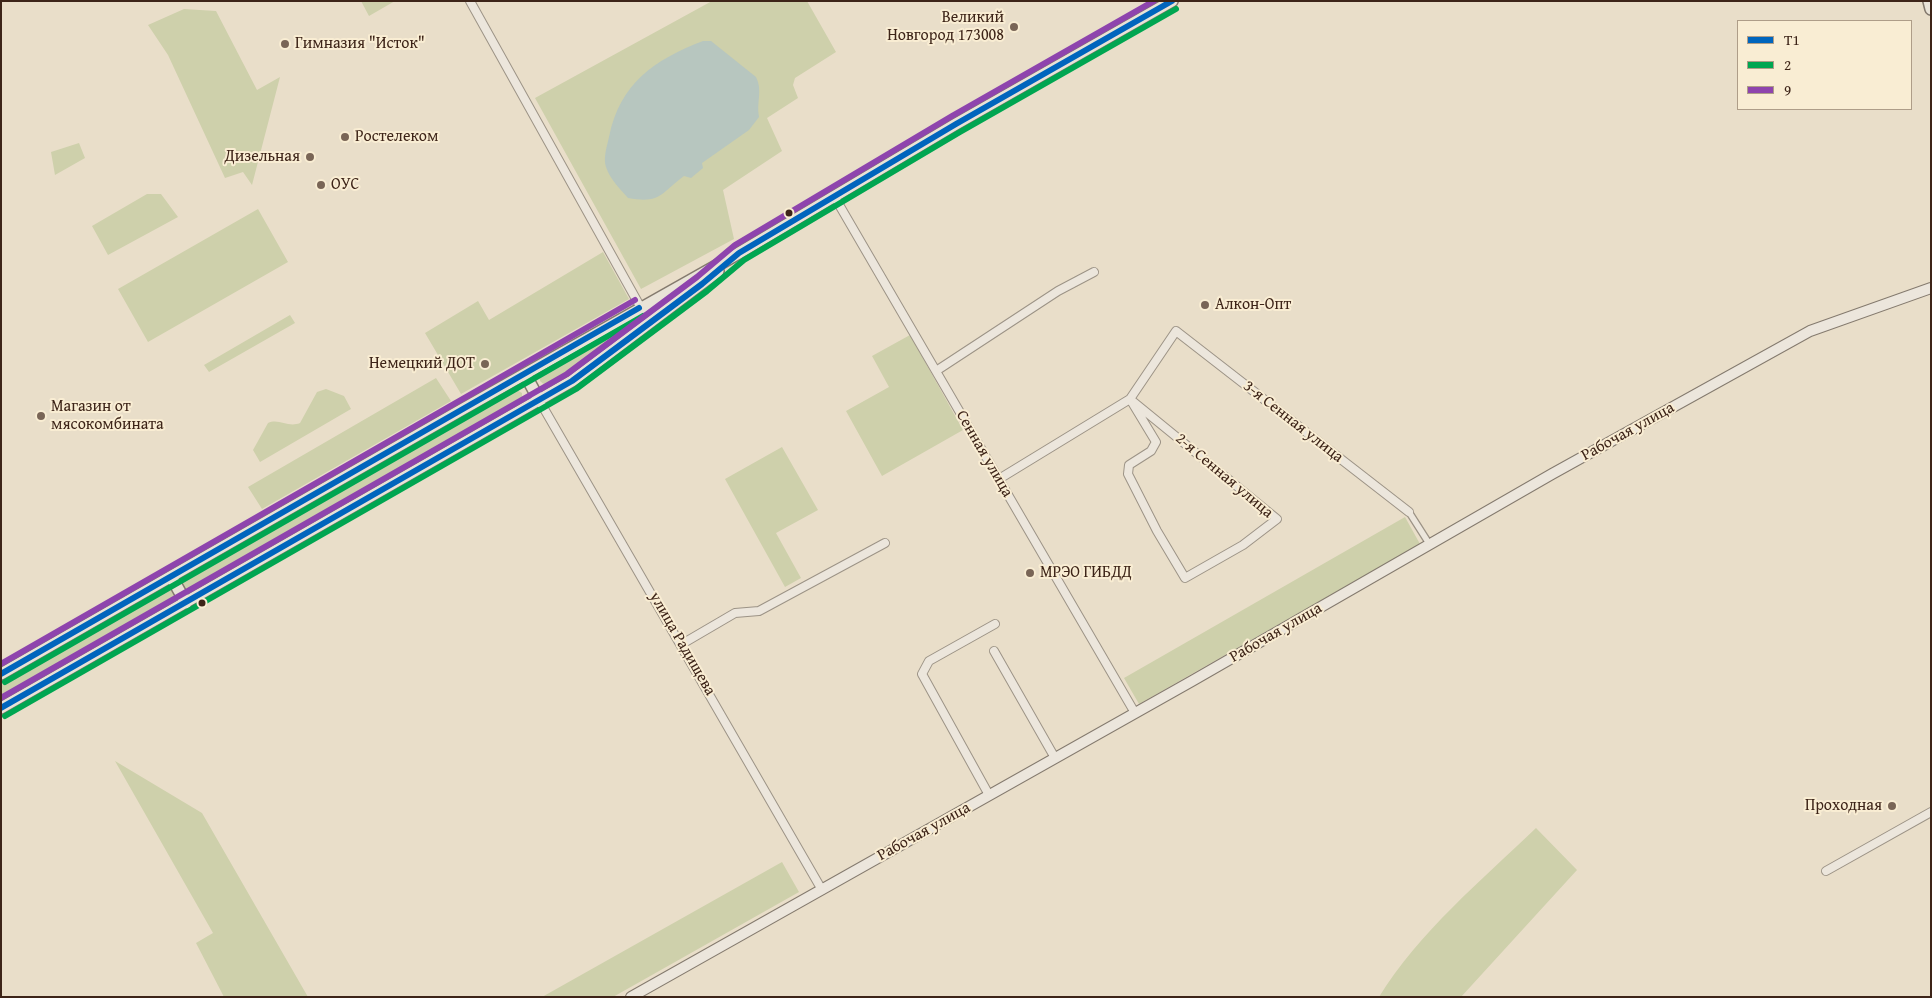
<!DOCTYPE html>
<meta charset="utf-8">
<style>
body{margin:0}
#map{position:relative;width:1932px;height:998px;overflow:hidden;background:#e9dec9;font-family:"Gentium Book Plus",serif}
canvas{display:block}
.frame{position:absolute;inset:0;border:2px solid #3d2418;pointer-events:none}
.legend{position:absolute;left:1737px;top:20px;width:175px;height:90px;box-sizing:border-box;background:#f9edd3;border:1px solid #ae9d88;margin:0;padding:6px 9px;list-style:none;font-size:15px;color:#3d2418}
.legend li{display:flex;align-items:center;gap:10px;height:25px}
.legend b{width:25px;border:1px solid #ae9d88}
</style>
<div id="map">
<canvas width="1932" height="998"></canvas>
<div class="frame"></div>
<ul class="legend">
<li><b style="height:6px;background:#0065bd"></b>Т1</li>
<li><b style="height:6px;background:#00a651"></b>2</li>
<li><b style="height:6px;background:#8e44ad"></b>9</li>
</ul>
</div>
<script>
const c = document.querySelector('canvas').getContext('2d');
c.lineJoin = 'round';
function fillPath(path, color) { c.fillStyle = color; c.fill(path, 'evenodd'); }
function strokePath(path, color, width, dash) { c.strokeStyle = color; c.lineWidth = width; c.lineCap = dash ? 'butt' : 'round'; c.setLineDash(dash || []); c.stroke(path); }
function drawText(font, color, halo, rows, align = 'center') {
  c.font = font + ' "Gentium Book Plus",serif'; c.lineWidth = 4; c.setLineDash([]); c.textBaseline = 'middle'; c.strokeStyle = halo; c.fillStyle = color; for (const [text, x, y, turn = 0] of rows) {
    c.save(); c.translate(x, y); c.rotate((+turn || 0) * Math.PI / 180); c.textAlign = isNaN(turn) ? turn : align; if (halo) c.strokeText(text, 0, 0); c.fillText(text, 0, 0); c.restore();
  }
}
fillPath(new Path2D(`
 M 361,1 L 395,1 L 369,16 Z
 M 712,1 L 807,1 L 836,52 L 795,78 L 793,85 L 798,98 L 767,118 L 782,151 L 723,190 L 734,239 L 641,289 L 535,98 Z
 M 184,9 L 216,11 L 257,90 L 280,77 L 252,185 L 243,172 L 225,178 L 168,55 L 148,25 Z
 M 79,143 L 85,158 L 55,175 L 51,152 Z
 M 147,194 L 161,194 L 178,217 L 108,255 L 92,226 Z
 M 258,209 L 288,262 L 148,342 L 118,289 Z
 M 603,252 L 629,299 L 461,394 L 425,333 L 478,301 L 489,320 Z
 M 690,285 L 572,374 C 562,380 550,392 540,381 L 539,372 Z
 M 290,315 L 295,323 L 209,372 L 204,365 Z
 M 910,335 L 963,430 L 882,476 L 846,411 L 889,387 L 872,356 Z
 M 436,378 L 451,401 L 262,509 L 248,487 Z
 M 510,386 L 522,393 L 522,406 L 192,594 L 183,587 L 181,575 Z
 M 326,389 L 344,396 L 351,409 L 260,462 L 253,450 L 268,423 C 279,418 288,428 300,423 L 317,392 Z
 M 782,447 L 818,510 L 776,533 L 801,578 L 785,587 L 725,479 Z
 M 1405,517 L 1420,544 L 1139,704 L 1124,678 Z
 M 165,586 L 174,593 L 174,605 L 1,703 L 1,679 Z
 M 115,761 L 202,813 L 308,997 L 224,997 L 196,943 L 213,933 Z
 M 1536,828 L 1577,870 L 1461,997 L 1379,997 C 1419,932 1482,880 1536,828 Z
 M 782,862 L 799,892 L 613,997 L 542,997 Z`), '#ced0ab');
fillPath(new Path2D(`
 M 703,41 L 711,41 L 756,77 C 763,90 756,103 759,117 L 749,130 L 702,163 L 703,168 L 691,178 L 684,176 C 661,193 661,204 628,198 C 620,189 610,179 606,167 C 603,158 607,146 609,137 C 620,83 654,60 703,41 Z`), '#b7c6bf');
const pedestrian = new Path2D(`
 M 1409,512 L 1430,545`);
const minor = new Path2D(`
 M 470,1 L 641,308
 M 834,196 L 1135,713
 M 936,371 L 1058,291 L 1094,272
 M 1130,399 L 1277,519 L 1243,545 L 1185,578 L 1157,531 L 1128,474 L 1129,465 L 1151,451 L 1156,442 Z
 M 539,400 L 822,890
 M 999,479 L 1130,399 L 1176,331 L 1409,512
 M 682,644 L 735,613 L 759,611 L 885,543
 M 994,651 L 1055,758
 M 989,795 L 922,674 L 929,661 L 995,624
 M 1826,871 L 1931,812`);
const secondary = new Path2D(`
 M 631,997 L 1192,681 L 1552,474 L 1810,331 L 1931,288`);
const primary = new Path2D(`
 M 1929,1 L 1931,9
 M 525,374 L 539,400
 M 172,578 L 186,603
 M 1,674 L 463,409 L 739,253 L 956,124 L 1172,1
 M 1,708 L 572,381 L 718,271`);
strokePath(pedestrian, '#9c9386', 8);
strokePath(minor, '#9c9386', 10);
strokePath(secondary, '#847a6e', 12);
strokePath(primary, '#847a6e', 14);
strokePath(pedestrian, '#ece6dc', 5.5);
strokePath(minor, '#ece6dc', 8);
strokePath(secondary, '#ece6dc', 10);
strokePath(primary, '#e9e3d7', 11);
strokePath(new Path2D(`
 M 1,674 L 639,308
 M 1,708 L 572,381 L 702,284 L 739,253 L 956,124 L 1172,1`), '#0065bd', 6);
strokePath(new Path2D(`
 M 5,682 L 643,316
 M 5,716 L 576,389 L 707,291 L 744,260 L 960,132 L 1176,9`), '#00a651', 6);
strokePath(new Path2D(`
 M 1,664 L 635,300
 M 1,698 L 567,374 L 697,277 L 735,245 L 952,116 L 1154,1`), '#8e44ad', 6);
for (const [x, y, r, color] of [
 [1014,27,5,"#796556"],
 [285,44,5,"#796556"],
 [345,137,5,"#796556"],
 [310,157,5,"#796556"],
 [321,185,5,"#796556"],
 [789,213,4.5,"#3d2418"],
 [1205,305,5,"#796556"],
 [485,364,5,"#796556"],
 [41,416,5,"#796556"],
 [1030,573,5,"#796556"],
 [202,603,4.5,"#3d2418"],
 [1892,806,5,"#796556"]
]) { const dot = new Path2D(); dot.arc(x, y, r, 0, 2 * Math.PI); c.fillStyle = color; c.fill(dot); strokePath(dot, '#f9edd3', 2); }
drawText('16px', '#3d2418', '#f9edd3', [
 ["Великий",1004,18,"right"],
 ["Новгород 173008",1004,36,"right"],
 ["Гимназия \"Исток\"",295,44],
 ["Ростелеком",355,137],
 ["Дизельная",300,157,"right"],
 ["ОУС",331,185],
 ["Алкон-Опт",1215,305],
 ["Немецкий ДОТ",475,364,"right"],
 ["Магазин от",51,407],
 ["мясокомбината",51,425],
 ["МРЭО ГИБДД",1040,573],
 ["Проходная",1882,806,"right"]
], 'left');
drawText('16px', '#3d2418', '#f9edd3', [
 ["3-я Сенная улица",1293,422,38],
 ["Рабочая улица",1628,432,-29],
 ["Сенная улица",984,454,60],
 ["2-я Сенная улица",1224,476,40],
 ["Рабочая улица",1276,633,-30],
 ["улица Радищева",682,644,60],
 ["Рабочая улица",924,832,-29]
]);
</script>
